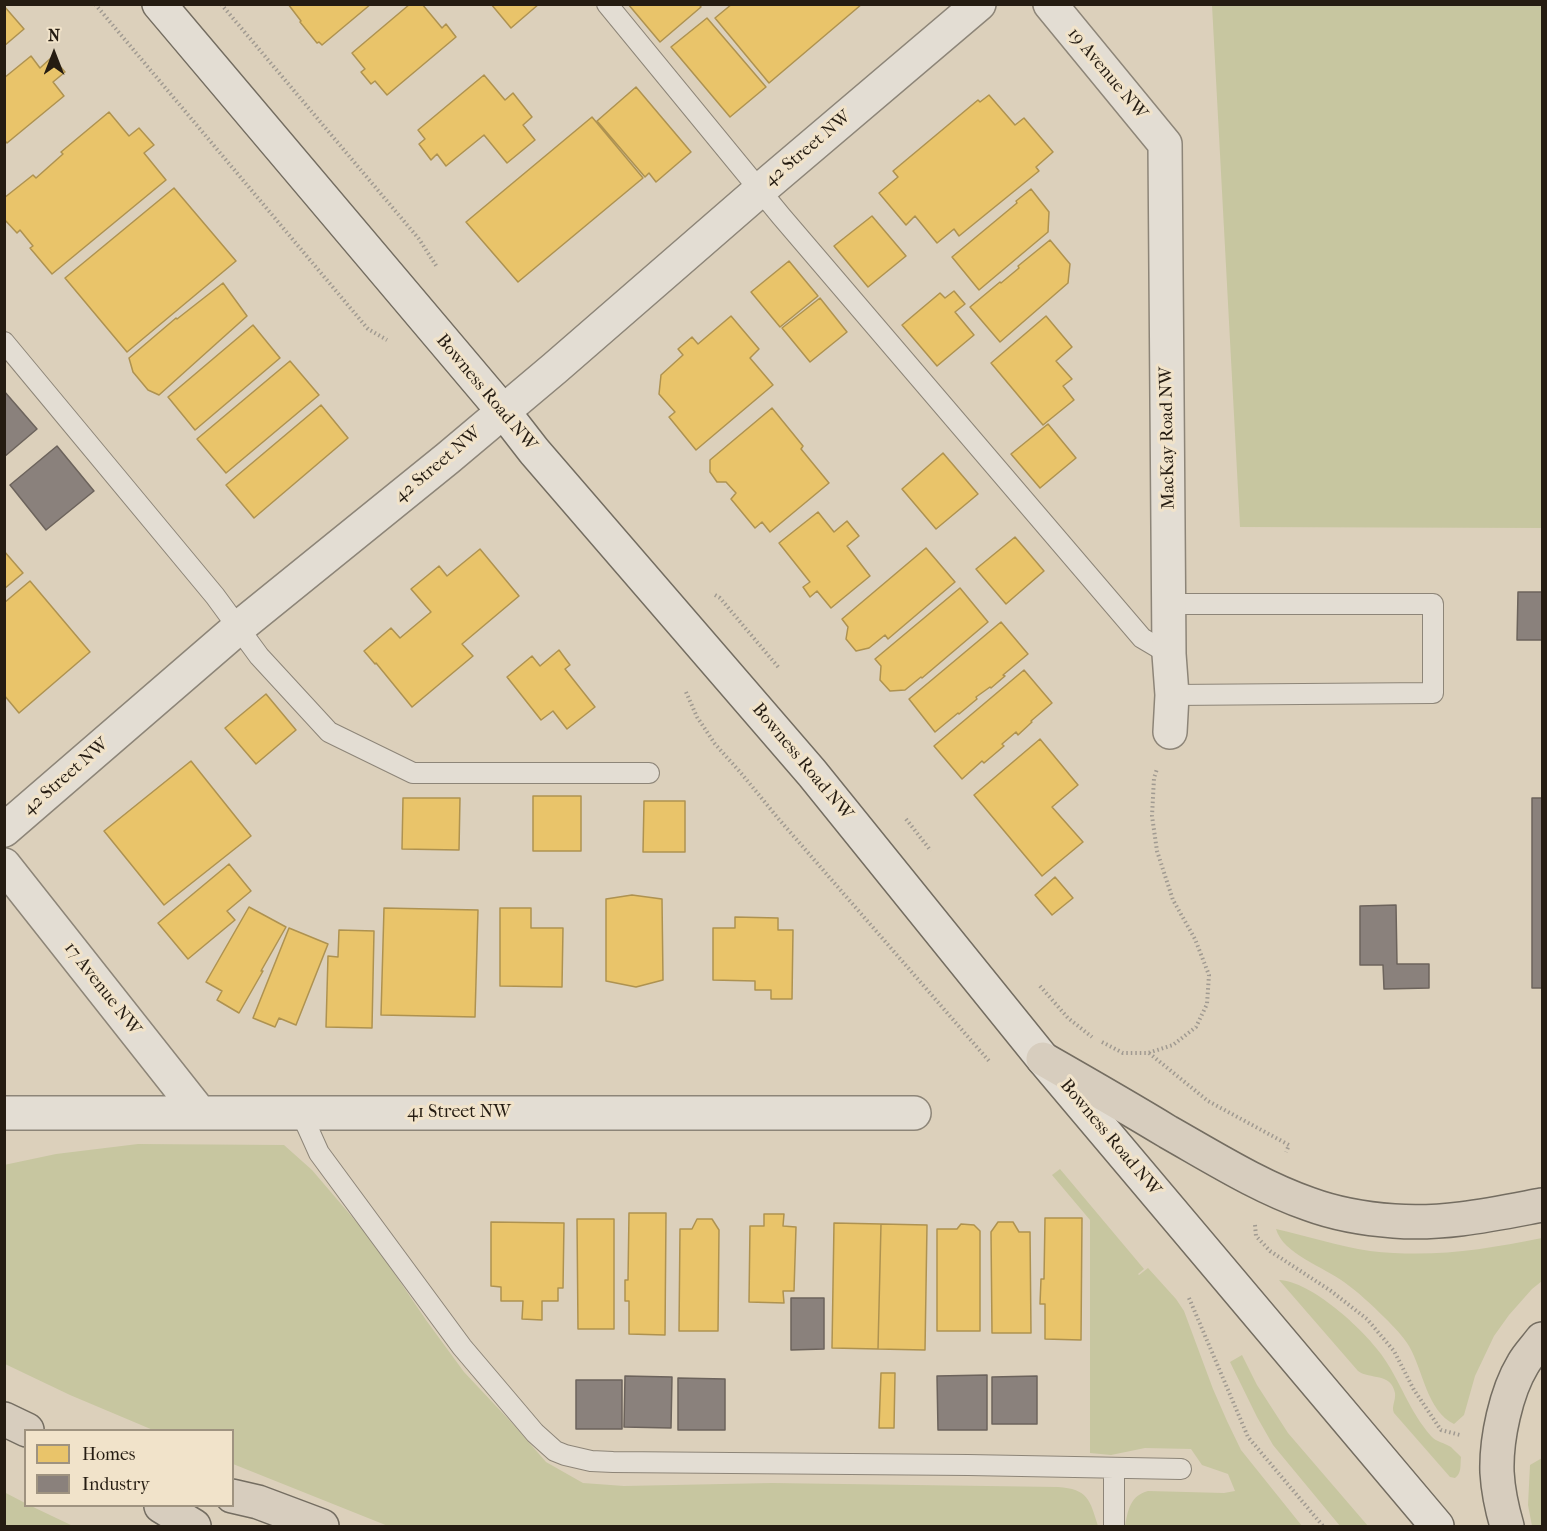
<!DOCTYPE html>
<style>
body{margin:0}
#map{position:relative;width:1547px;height:1531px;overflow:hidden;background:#dcd0bb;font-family:"IM FELL French Canon",serif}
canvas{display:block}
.frame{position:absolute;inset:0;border:6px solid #251c12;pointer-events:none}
.legend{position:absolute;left:24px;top:1429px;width:210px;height:78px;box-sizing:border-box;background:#f1e3ca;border:2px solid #9f9380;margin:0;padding:8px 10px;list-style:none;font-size:18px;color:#251c12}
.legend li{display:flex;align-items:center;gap:12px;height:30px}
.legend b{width:30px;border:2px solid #9f9380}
.north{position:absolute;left:24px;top:24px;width:60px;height:60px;-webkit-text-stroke:4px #f1e3ca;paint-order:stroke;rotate:0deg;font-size:16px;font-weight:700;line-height:24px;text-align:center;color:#251c12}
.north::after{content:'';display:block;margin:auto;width:21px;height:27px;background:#251c12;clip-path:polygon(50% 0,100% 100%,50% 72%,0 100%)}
</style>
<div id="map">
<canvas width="1547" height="1531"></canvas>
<div class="frame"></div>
<ul class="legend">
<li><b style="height:16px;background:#e9c46a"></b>Homes</li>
<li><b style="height:16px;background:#8a817c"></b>Industry</li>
</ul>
<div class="north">N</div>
</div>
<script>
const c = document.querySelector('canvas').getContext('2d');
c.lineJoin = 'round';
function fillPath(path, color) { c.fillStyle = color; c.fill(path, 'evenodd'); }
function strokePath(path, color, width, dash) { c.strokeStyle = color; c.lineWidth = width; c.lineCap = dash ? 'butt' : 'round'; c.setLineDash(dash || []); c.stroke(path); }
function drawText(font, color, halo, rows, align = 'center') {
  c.font = font + ' "IM FELL French Canon",serif'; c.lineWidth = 6; c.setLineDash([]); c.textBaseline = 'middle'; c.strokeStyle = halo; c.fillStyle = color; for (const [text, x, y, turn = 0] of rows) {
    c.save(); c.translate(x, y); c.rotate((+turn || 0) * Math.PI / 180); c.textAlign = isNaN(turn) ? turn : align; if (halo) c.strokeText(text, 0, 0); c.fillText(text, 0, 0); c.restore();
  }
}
fillPath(new Path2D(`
 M 1212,5 L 1542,5 L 1542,528 L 1240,527 Z
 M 138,1144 L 284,1145 L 312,1170 L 371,1239 L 426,1320 L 464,1372 L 512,1423 L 546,1462 L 583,1483 L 624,1486 L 772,1483 L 1058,1487 C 1088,1489 1090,1500 1098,1526 L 388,1526 L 233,1464 L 232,1430 L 153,1430 L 70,1395 L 5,1364 L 4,1165 L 56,1154 Z
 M 1060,1169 L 1144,1269 L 1138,1274 L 1139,1275 L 1148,1268 L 1176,1299 L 1184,1311 L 1213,1389 L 1227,1421 L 1241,1450 L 1302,1526 L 1125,1526 C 1128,1510 1130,1496 1148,1491 L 1224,1493 L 1235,1491 L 1228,1474 L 1202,1465 L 1191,1449 L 1145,1448 L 1111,1455 L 1090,1453 L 1090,1220 L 1052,1175 Z
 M 1276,1229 C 1307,1236 1338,1246 1370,1251 C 1432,1258 1482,1250 1542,1238 L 1542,1281 L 1532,1289 L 1509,1315 L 1494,1336 L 1475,1376 L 1464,1415 L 1454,1424 C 1427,1411 1423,1370 1409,1346 C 1402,1335 1394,1327 1385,1318 C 1372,1305 1358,1292 1344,1282 C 1324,1267 1283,1254 1276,1229 Z
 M 1279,1280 C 1311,1281 1363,1329 1381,1354 C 1400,1380 1409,1411 1431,1436 C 1436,1442 1445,1443 1451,1447 C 1454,1450 1458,1454 1461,1457 C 1460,1465 1462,1473 1455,1478 L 1450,1477 L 1394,1413 C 1391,1406 1396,1401 1395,1393 C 1391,1372 1370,1380 1358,1371 Z
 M 1242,1355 L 1257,1385 L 1288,1433 L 1368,1526 L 1340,1526 L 1273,1445 L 1257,1417 L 1230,1362 Z
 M 1542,1458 L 1542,1526 L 1532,1526 L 1528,1505 L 1530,1465 Z
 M 4,1492 L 25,1503 L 26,1506 L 31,1506 L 73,1526 L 5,1526 Z`), '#c7c6a0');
const homes = new Path2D(`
 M 288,4 L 371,4 L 322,45 L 319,42 L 317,43 L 300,22 L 301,21 Z
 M 410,4 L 422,4 L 442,28 L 446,24 L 456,37 L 387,95 L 375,81 L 371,84 L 361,72 L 365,69 L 352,53 Z
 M 491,4 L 539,4 L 511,28 Z
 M 628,4 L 699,4 L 701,7 L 660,42 Z
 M 732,4 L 862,4 L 769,83 L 715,18 Z
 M 4,6 L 24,29 L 4,46 Z
 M 707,18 L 766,87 L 730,117 L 671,47 Z
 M 31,56 L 40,68 L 52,57 L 65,72 L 53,82 L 64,96 L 7,143 L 4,140 L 4,78 Z
 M 484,75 L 505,100 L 513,93 L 532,117 L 523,125 L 535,140 L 507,163 L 484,135 L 446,166 L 437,154 L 431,160 L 419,144 L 425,139 L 418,130 Z
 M 636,87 L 691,152 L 656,182 L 649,173 L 645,177 L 597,121 Z
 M 989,95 L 1015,125 L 1024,118 L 1053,152 L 1036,167 L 1039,171 L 959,236 L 954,229 L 937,243 L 915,216 L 906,225 L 879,193 L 898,177 L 893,171 L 978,100 L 980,102 Z
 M 109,112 L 129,136 L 139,128 L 154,145 L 144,153 L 166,180 L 52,274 L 30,248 L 33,246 L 20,230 L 17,233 L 4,219 L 4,198 L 33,175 L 36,178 L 63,154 L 61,152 Z
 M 592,117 L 643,178 L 518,282 L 466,222 Z
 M 174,188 L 236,261 L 127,352 L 65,278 Z
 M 1031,189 L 1049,212 L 1048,232 L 979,290 L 952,257 L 1017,203 L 1016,201 Z
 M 872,216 L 906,256 L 868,287 L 834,246 Z
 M 1050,240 L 1070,264 L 1068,283 L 1000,342 L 970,307 L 1000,282 L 1001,283 L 1019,268 L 1018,266 Z
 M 789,261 L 818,296 L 780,327 L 751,292 Z
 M 223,283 L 247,316 L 159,395 L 148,390 L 133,372 L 129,358 L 176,318 L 177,319 Z
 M 954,291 L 965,304 L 955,312 L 974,335 L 937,366 L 902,325 L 940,293 L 945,298 Z
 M 820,298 L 847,332 L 810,362 L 782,328 Z
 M 731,316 L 759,349 L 750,358 L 773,385 L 696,450 L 669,417 L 675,412 L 659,394 L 661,375 L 683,355 L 678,349 L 692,337 L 698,344 Z
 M 1046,316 L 1072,347 L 1056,361 L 1072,379 L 1063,386 L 1074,400 L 1043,425 L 991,363 Z
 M 253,325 L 280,358 L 195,430 L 168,397 Z
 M 290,361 L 319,395 L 226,473 L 197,439 Z
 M 321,405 L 348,438 L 254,518 L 226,485 Z
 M 772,408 L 803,446 L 801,449 L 829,483 L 770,532 L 762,522 L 755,528 L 731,499 L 736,493 L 726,482 L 717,482 L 710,472 L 710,460 Z
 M 1048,424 L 1076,458 L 1040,488 L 1011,454 Z
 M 943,453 L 978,494 L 936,529 L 902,489 Z
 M 818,512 L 834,532 L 847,521 L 859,536 L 847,546 L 870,576 L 831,608 L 817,591 L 810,597 L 803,587 L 810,582 L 779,543 Z
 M 1015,537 L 1044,571 L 1006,604 L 976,569 Z
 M 926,548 L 955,582 L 888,639 L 885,635 L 869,648 L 856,651 L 846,639 L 848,627 L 842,619 Z
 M 480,549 L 519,596 L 462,644 L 473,656 L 412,707 L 376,663 L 375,664 L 364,651 L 391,628 L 400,638 L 431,612 L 411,589 L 439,566 L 447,576 Z
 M 4,551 L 23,573 L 4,589 Z
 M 30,581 L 90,652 L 19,713 L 4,695 L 4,603 Z
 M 960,588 L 988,622 L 922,678 L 921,677 L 905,690 L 890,691 L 880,680 L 881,666 L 875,659 Z
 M 1001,622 L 1028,654 L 1003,675 L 1005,676 L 991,688 L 990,687 L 976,697 L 977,699 L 959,714 L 958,713 L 935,732 L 909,699 Z
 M 559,650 L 570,665 L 565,669 L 595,707 L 567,729 L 553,711 L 541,720 L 507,677 L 532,656 L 540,666 Z
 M 1024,670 L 1052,703 L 1031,721 L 1032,722 L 1018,735 L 1016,732 L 1002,744 L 1004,746 L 984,763 L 982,761 L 962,779 L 934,746 Z
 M 266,694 L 296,730 L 256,764 L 225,728 Z
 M 1040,739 L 1078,785 L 1052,807 L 1083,842 L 1042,876 L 974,795 Z
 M 191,761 L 251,836 L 164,905 L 104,831 Z
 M 533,796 L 581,796 L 581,851 L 533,851 Z
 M 403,798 L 460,798 L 459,850 L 402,849 Z
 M 644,801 L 685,801 L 685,852 L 643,852 Z
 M 229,864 L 251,891 L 227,911 L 235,920 L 188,959 L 158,923 Z
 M 1055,877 L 1073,898 L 1052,915 L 1035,895 Z
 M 632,895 L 662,899 L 663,980 L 636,987 L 606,981 L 606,899 Z
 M 249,907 L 286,927 L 261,971 L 263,971 L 239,1013 L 217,1000 L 222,991 L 206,982 Z
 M 384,908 L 478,910 L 475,1017 L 381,1015 Z
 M 500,908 L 531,908 L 531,928 L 563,928 L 562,987 L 500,986 Z
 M 735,917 L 778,918 L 778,930 L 793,930 L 792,999 L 771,999 L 771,990 L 755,990 L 755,981 L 713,980 L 713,928 L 735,928 Z
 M 289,928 L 328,944 L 296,1025 L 279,1018 L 275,1027 L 253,1018 Z
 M 339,930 L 374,931 L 372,1028 L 326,1027 L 328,956 L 338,957 Z
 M 629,1213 L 666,1213 L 665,1335 L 629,1334 L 629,1301 L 625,1301 L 625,1280 L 628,1280 Z
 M 764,1214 L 784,1214 L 783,1226 L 796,1227 L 794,1291 L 783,1291 L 784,1303 L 749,1302 L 750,1226 L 764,1226 Z
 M 1045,1218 L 1082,1218 L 1081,1340 L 1045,1339 L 1045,1304 L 1040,1304 L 1041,1279 L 1044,1279 Z
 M 577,1219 L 614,1219 L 614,1329 L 578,1329 Z
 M 697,1219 L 712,1219 L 719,1230 L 718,1331 L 679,1331 L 680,1229 L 692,1229 Z
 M 491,1222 L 564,1223 L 563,1288 L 558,1288 L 558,1301 L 542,1301 L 542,1320 L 522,1319 L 523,1301 L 501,1301 L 501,1287 L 491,1286 Z
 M 998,1222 L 1013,1222 L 1019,1232 L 1030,1232 L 1031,1333 L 992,1333 L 991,1232 Z
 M 834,1223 L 881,1224 L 878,1349 L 832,1348 Z
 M 881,1224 L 927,1225 L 925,1350 L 878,1349 Z
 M 961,1224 L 974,1225 L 980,1231 L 980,1331 L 937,1331 L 937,1229 L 957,1229 Z
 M 881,1373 L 895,1373 L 894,1428 L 879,1428 Z`);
fillPath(homes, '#e9c46a');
strokePath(homes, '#ae9250', 1.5);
const industry = new Path2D(`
 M 4,391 L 37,429 L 4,457 Z
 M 57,446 L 94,491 L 46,530 L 10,485 Z
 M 1518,592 L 1542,592 L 1542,640 L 1517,640 Z
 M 1532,798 L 1542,798 L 1542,988 L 1532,988 Z
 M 1396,905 L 1397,964 L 1429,964 L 1429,988 L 1384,989 L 1383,965 L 1360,965 L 1360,906 Z
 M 791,1298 L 824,1298 L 824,1349 L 791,1350 Z
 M 987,1375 L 987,1430 L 938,1430 L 937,1376 Z
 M 625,1376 L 672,1377 L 671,1428 L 624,1427 Z
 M 1037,1376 L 1037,1424 L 992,1424 L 992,1377 Z
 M 678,1378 L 725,1379 L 725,1430 L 678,1430 Z
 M 576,1380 L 622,1380 L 622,1429 L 576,1429 Z`);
fillPath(industry, '#8a817c');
strokePath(industry, '#6c635c', 1.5);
const lane = new Path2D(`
 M 607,4 L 781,216 L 1142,638 L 1169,654
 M 4,342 L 215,596 L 259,656 L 329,732 L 413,773 L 649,773
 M 1170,604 L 1433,604 L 1433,693 L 1172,695
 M 301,1113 L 319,1153 L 462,1347 L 535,1433 L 555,1451 L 565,1455 L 591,1461 L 613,1462 L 968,1465 L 1181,1469
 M 1114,1468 L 1114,1526`);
const street = new Path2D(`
 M 1050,4 L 1165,144 L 1169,654 L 1172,695 L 1170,732
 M 4,830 L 238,628 L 448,458 L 555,368 L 760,190 L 979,4
 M 4,865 L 200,1113
 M 4,1113 L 914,1113`);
const secondary = new Path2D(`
 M 159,4 L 503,411 L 534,451 L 812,773 L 1043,1059 L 1437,1526`);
const highway = new Path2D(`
 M 1043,1059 C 1085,1083 1127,1107 1168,1132 C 1214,1158 1260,1187 1309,1204 C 1336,1214 1366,1219 1394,1221 C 1444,1225 1494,1214 1542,1205
 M 4,1419 L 27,1430
 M 232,1496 L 258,1502 L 322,1526
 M 161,1506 L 194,1526
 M 1507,1526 C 1502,1509 1498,1490 1497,1472 C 1496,1439 1506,1392 1523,1364 C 1528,1355 1536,1347 1542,1339`);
strokePath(lane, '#8d8578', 22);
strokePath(street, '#8d8578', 36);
strokePath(secondary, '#746d61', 36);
strokePath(highway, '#746d61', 36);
strokePath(new Path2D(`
 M 95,4 L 368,329 L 387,340
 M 221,4 L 419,239 L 437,267
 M 715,595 L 720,598 L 779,668
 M 686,692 L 697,717 L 715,744 L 741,773 L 777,817 L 989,1061
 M 906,819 L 931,851
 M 1040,986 L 1068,1018 L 1092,1037
 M 1102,1042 L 1123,1053 L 1148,1053 L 1173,1045 L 1196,1027 L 1207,1004 L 1209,975 L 1195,939 L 1173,900 L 1157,851 L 1152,816 L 1154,778 L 1157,769
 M 1149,1053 L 1208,1101 L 1289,1145 L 1286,1152
 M 1255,1225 L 1256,1236 L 1270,1251 L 1331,1291 L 1367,1319 L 1394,1351 L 1414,1390 L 1441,1430 L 1460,1435
 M 1189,1298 L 1248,1437 L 1323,1526`), '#a09a91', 4, [1.5, 3]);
strokePath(lane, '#e3ddd3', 20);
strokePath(street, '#e3ddd3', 33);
strokePath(secondary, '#e3ddd3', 33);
strokePath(highway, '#d7cdbe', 33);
drawText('18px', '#251c12', '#f1e3ca', [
 ["19 Avenue NW",1107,74,50],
 ["42 Street NW",808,149,-40],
 ["Bowness Road NW",486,393,50],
 ["MacKay Road NW",1168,438,-91],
 ["42 Street NW",438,465,-40],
 ["Bowness Road NW",802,762,50],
 ["42 Street NW",66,777,-41],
 ["17 Avenue NW",102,989,52],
 ["41 Street NW",459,1113],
 ["Bowness Road NW",1110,1138,50]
]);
</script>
